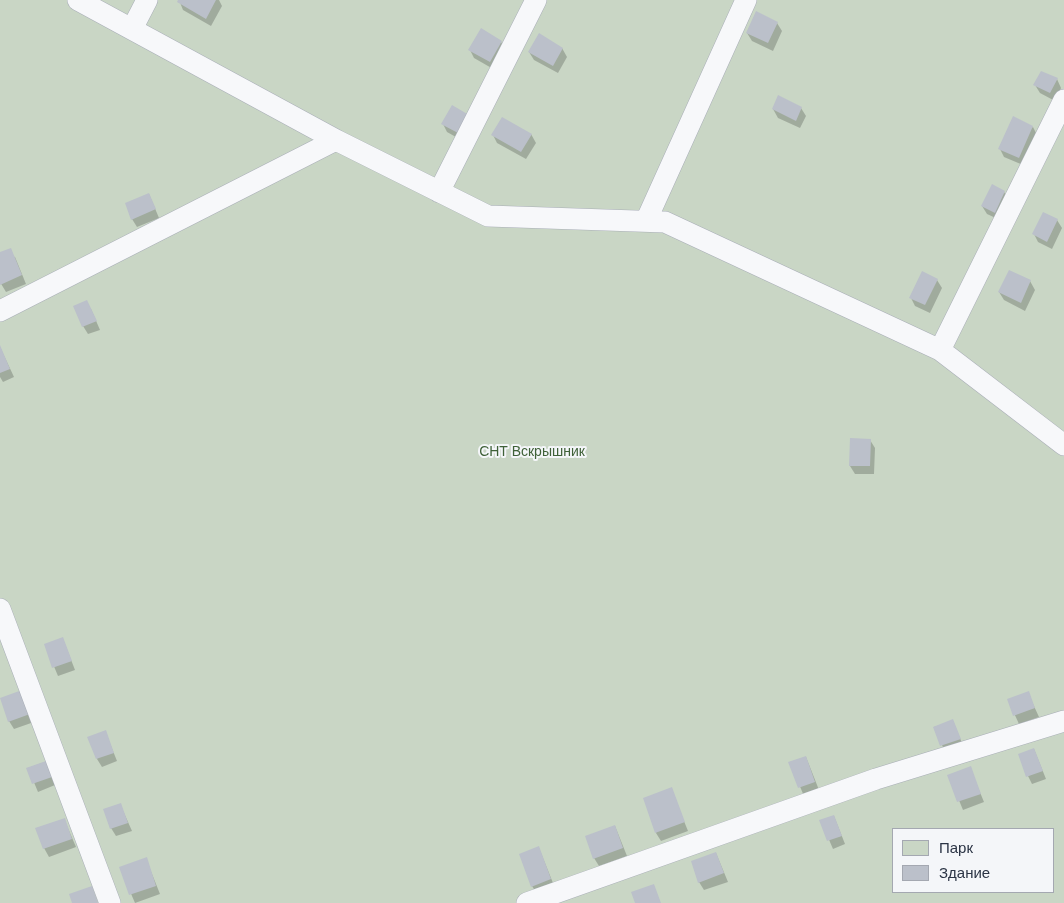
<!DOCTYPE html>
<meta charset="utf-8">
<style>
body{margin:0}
#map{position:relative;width:1064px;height:903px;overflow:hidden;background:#e4e7ec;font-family:"DM Sans",sans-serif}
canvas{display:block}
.legend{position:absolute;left:892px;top:828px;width:162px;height:65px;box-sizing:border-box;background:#f4f6f9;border:1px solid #a4a8b1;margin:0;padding:6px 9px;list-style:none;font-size:15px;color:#2b3445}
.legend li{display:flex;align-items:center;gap:10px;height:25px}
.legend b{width:25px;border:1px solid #a4a8b1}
</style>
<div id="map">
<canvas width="1064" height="903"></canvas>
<ul class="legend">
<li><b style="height:14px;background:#c9d6c5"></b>Парк</li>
<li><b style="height:14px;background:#bbc0ca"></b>Здание</li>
</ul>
</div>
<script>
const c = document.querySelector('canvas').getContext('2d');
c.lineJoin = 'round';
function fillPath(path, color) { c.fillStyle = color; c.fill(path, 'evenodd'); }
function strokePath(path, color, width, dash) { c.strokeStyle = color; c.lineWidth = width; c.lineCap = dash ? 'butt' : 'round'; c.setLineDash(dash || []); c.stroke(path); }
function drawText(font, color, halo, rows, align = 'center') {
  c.font = font + ' "DM Sans",sans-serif'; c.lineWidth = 4; c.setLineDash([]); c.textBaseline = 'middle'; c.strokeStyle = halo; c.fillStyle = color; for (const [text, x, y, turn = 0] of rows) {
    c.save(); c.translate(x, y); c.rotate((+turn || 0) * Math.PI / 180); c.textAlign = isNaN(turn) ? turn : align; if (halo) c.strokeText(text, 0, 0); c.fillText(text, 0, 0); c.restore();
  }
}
fillPath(new Path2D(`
 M 0,0 L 1064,0 L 1064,903 L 0,903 ZM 893,829 L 1053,829 L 1053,892 L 893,892 Z`), '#c9d6c5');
fillPath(new Path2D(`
 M 179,0 L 219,0 L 222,6 L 211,26 L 183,10 Z
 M 777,23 L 782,31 L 773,51 L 752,41 L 747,33 Z
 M 501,42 L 506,50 L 495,70 L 474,58 L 470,50 Z
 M 562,48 L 567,57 L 558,73 L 534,60 L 529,52 Z
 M 1057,79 L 1061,88 L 1055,101 L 1040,93 L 1035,85 Z
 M 801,108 L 806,116 L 800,128 L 778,118 L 773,109 Z
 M 443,124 L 472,124 L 463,141 L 447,132 Z
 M 1033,127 L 1037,135 L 1023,165 L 1004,157 L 1000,149 Z
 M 531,134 L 536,143 L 526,159 L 497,143 L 493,135 Z
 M 1004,192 L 1009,200 L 1000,220 L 987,214 L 982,206 Z
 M 149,194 L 159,218 L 137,227 L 132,219 Z
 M 1057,220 L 1062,228 L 1052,249 L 1038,242 L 1034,234 Z
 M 0,253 L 15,257 L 26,284 L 6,292 L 0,282 Z
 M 937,280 L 942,288 L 930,313 L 915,306 L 911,298 Z
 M 1030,281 L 1035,290 L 1025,311 L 1004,300 L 999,292 Z
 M 91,309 L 100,330 L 88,334 L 83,326 Z
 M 0,347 L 14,377 L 3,382 L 0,377 Z
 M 870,440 L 875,448 L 874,474 L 855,474 L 850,466 Z
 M 63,639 L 75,670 L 58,676 L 45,645 Z
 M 21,692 L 34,722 L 14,729 L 9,721 Z
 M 1028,693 L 1039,717 L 1019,724 L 1008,700 Z
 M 953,721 L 964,748 L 946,754 L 934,727 Z
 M 105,731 L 117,761 L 102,767 L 97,759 Z
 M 1034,749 L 1046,779 L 1032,784 L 1028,776 Z
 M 806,757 L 819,790 L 804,796 L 790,763 Z
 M 45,762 L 55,785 L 38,792 L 28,768 Z
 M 970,768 L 984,802 L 963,810 L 949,776 Z
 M 671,789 L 688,831 L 661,841 L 656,833 Z
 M 120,804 L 132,831 L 116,836 L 111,828 Z
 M 834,816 L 845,844 L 833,849 L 821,821 Z
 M 64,819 L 76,847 L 49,857 L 44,848 Z
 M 615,826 L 627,856 L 599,866 L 594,858 Z
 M 539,848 L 555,888 L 537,894 L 532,886 Z
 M 716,853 L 728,882 L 704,890 L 699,882 Z
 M 146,859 L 160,894 L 135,903 L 120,868 Z`), '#0003');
fillPath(new Path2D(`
 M 178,0 L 216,0 L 206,19 L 177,2 Z
 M 756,11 L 778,22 L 768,43 L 746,33 Z
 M 481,28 L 502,41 L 490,62 L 468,50 Z
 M 539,33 L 563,48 L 553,66 L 528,52 Z
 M 1041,71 L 1058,78 L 1050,93 L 1033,85 Z
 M 778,95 L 802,107 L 796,121 L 772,109 Z
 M 452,105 L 469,115 L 458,133 L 441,124 Z
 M 1013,116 L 1033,126 L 1019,158 L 998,149 Z
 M 502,117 L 532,134 L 521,152 L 491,135 Z
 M 992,184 L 1005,191 L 995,213 L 981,206 Z
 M 149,193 L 156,209 L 131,220 L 125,203 Z
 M 1043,212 L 1058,219 L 1047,242 L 1032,234 Z
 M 11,248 L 22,275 L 0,285 L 0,252 Z
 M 1009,270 L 1031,280 L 1021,303 L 998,292 Z
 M 922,271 L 938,279 L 925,305 L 909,298 Z
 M 87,300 L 97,321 L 82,327 L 73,306 Z
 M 0,345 L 10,369 L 0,373 Z
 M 850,438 L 871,439 L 870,466 L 849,466 Z
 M 63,637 L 72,661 L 52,668 L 44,644 Z
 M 22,690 L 30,714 L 8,722 L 0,698 Z
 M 1029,691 L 1035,708 L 1013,716 L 1007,699 Z
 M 953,719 L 961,739 L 940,746 L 933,727 Z
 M 106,730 L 114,753 L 96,759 L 87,737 Z
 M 1034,748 L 1043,771 L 1026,777 L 1018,754 Z
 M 806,756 L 815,782 L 798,788 L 788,762 Z
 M 46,761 L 52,777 L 32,784 L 26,768 Z
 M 971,766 L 981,794 L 957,802 L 947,775 Z
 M 672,787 L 685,822 L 655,833 L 643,798 Z
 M 121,803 L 128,823 L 110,829 L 103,809 Z
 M 834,815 L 842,836 L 827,841 L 819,820 Z
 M 65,818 L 72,839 L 43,849 L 35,828 Z
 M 615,825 L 623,848 L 593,859 L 585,836 Z
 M 539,846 L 551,879 L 531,887 L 519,854 Z
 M 716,852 L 724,873 L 698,883 L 691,861 Z
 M 147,857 L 156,886 L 129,895 L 119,867 Z
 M 654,884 L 661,903 L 635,903 L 631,892 Z
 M 92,886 L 98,903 L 72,903 L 69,894 Z`), '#bbc0ca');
const service = new Path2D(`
 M 78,0 L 336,140 L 488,216 L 665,222 L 940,350 L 1064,445
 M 132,29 L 147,0
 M 439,192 L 536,0
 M 646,221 L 746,0
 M 0,311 L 336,140
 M 940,350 L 1064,100
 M 0,609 L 110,903
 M 527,903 L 876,779 L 1064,721`);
strokePath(service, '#a9aeb7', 22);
strokePath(service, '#f7f8fa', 21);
drawText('14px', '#3f6138', '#f4f6f9', [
 ["СНТ Вскрышник",532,452]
]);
</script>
